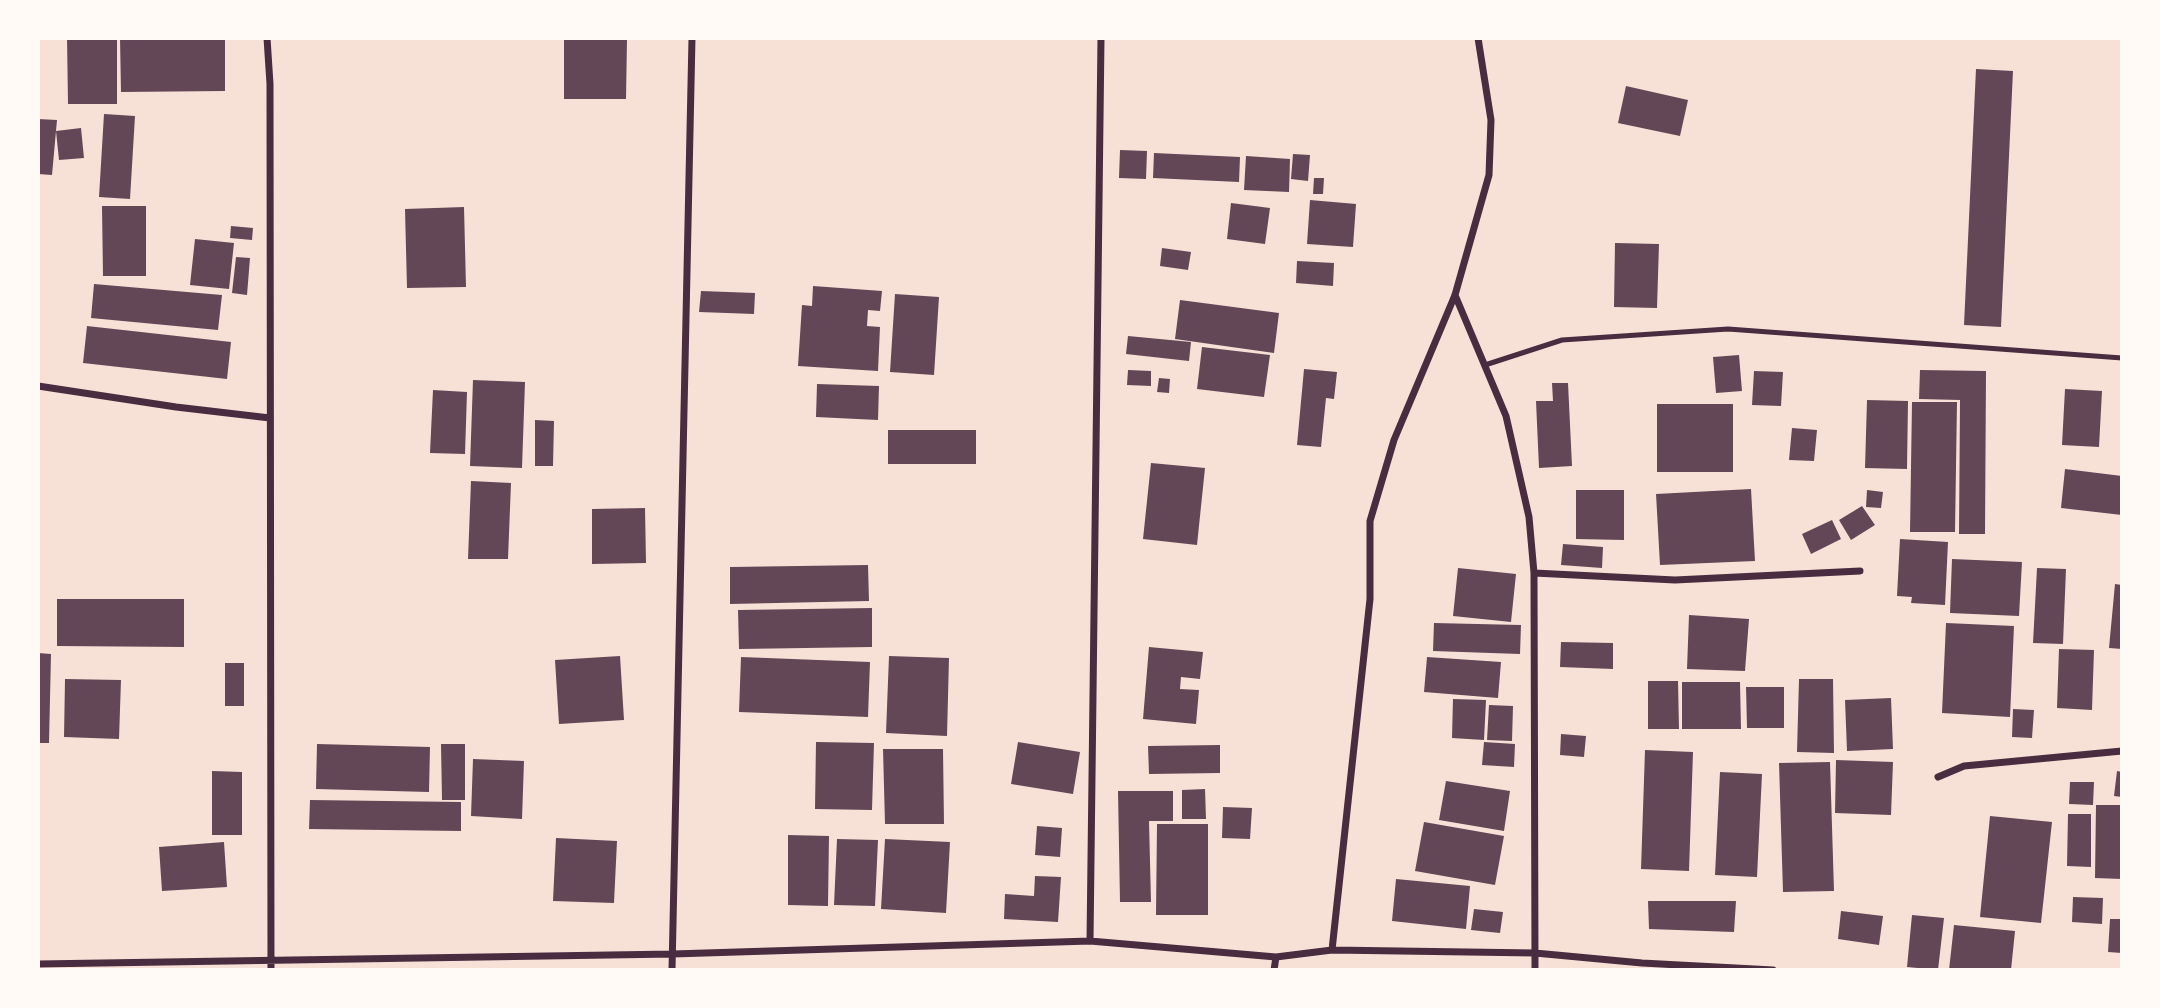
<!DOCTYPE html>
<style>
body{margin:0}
#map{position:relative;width:2160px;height:1008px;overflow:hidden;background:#f7e1d7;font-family:Jost,sans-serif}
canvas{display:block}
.frame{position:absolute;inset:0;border:40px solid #fffaf5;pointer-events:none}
</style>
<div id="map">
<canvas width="2160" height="1008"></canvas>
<div class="frame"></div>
</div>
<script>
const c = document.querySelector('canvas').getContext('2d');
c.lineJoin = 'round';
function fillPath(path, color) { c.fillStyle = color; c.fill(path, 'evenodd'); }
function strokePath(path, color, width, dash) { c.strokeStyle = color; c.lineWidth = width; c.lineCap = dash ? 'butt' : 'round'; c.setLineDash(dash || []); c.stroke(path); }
fillPath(new Path2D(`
 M 67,38 L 117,38 L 117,104 L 68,104 Z
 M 120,38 L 225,38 L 225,91 L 121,92 Z
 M 564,39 L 627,39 L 626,99 L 564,99 Z
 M 1976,69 L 2013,71 L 2001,327 L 1964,325 Z
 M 1626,86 L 1688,100 L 1680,136 L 1618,123 Z
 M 104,114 L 135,116 L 130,199 L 99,197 Z
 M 38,119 L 57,120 L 56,131 L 81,128 L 84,158 L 59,160 L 56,131 L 52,175 L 38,174 Z
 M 1120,150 L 1147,151 L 1146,179 L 1119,178 Z
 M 1154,153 L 1240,157 L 1239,182 L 1153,178 Z
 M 1293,154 L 1310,155 L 1308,181 L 1291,179 Z
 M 1246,156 L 1290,159 L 1289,192 L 1244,190 Z
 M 1314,178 L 1324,178 L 1323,194 L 1313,194 Z
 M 1310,200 L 1356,204 L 1353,247 L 1307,244 Z
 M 1231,203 L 1270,208 L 1265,244 L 1227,239 Z
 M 102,206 L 146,206 L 146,276 L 103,276 Z
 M 464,207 L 466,287 L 407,288 L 405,209 Z
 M 231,226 L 253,228 L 252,240 L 230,238 Z
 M 195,239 L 234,243 L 229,289 L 190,285 Z
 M 1615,243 L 1659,244 L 1657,308 L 1614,307 Z
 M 1162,248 L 1191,252 L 1188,270 L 1160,266 Z
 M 236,257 L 250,258 L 247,295 L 232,293 Z
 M 1297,261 L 1334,263 L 1333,286 L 1296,283 Z
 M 94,284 L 222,295 L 218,330 L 91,318 Z
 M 813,286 L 882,291 L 880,311 L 868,310 L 867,326 L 880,327 L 878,371 L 798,366 L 802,305 L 812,306 Z
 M 701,291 L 755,293 L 754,314 L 699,312 Z
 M 895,294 L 939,297 L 934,375 L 890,372 Z
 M 1180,300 L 1279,313 L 1274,353 L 1175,339 Z
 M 87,326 L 231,342 L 227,379 L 83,363 Z
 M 1128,336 L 1191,342 L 1189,361 L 1126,354 Z
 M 1202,347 L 1270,355 L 1264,397 L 1197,389 Z
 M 1739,355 L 1742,391 L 1716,393 L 1713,357 Z
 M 1304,369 L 1337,372 L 1334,399 L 1326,398 L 1321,447 L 1297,445 Z
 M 1128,370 L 1151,371 L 1151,386 L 1127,385 Z
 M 1920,370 L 1986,371 L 1985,534 L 1959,534 L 1960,400 L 1919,399 Z
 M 1754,371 L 1783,372 L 1781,406 L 1752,405 Z
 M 1159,378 L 1170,379 L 1169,393 L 1157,392 Z
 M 473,380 L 525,382 L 522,468 L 470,466 Z
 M 1552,383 L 1568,383 L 1572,466 L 1539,468 L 1536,401 L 1553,401 Z
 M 817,384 L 879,386 L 878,420 L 816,417 Z
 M 2065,389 L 2102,391 L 2099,447 L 2062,445 Z
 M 433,390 L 467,392 L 465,454 L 430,453 Z
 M 1867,400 L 1908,401 L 1907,469 L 1865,468 Z
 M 1912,402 L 1957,402 L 1955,532 L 1910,532 Z
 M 1657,404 L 1733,404 L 1733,472 L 1657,472 Z
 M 535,420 L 554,421 L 553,466 L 535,466 Z
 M 1792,428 L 1817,430 L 1814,461 L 1789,460 Z
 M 888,430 L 976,430 L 976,464 L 888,464 Z
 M 1151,463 L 1205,468 L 1197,545 L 1143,539 Z
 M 2065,469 L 2122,476 L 2122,515 L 2061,508 Z
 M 471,481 L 511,483 L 508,559 L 468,559 Z
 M 1751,489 L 1755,561 L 1660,565 L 1656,494 Z
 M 1576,490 L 1624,490 L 1624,540 L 1576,539 Z
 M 1867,490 L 1883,492 L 1881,508 L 1866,507 Z
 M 1862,506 L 1875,525 L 1851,540 L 1839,520 Z
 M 645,508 L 646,563 L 592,564 L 592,509 Z
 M 1832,520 L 1841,539 L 1811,554 L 1802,534 Z
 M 1900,539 L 1948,542 L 1945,605 L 1911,603 L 1912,597 L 1897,596 Z
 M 1563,544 L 1603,547 L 1602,568 L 1561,565 Z
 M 1952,559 L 2022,562 L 2019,616 L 1950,613 Z
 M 868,565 L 869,601 L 730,604 L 730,567 Z
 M 1458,568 L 1516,574 L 1511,622 L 1453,616 Z
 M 2037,568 L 2066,569 L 2063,644 L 2033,643 Z
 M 2115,584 L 2122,585 L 2122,649 L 2109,648 Z
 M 57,599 L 184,599 L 184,647 L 57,646 Z
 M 872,608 L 872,647 L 739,649 L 738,610 Z
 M 1689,615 L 1749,619 L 1745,671 L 1687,669 Z
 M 1434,623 L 1521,625 L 1520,654 L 1433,651 Z
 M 1946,623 L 2014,626 L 2010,717 L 1942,713 Z
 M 1561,642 L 1613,643 L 1613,669 L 1560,667 Z
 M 1149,647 L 1203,652 L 1200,679 L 1181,677 L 1180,689 L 1199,690 L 1196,724 L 1143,719 Z
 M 2059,649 L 2094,650 L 2092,710 L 2057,708 Z
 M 38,653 L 51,654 L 49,743 L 38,743 Z
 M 620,656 L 624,720 L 559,724 L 555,660 Z
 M 889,656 L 949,658 L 947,736 L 886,733 Z
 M 741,657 L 870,662 L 868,717 L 739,712 Z
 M 1427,657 L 1501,662 L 1498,698 L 1424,692 Z
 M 225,663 L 244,663 L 244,706 L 225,706 Z
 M 65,679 L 121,680 L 119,739 L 64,737 Z
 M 1799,679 L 1833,679 L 1834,753 L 1797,752 Z
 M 1648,681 L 1678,681 L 1679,729 L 1648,729 Z
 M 1682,682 L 1740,682 L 1741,729 L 1682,729 Z
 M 1746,687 L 1784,687 L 1784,728 L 1747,728 Z
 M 1891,698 L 1893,749 L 1847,751 L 1845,700 Z
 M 1453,699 L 1486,700 L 1484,740 L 1452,738 Z
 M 1489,705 L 1513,706 L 1512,741 L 1487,740 Z
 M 2013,709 L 2034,710 L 2032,738 L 2012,737 Z
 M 1561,734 L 1586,736 L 1584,757 L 1560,755 Z
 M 816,742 L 874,743 L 872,810 L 815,809 Z
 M 1018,742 L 1080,752 L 1073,794 L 1011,784 Z
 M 1484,742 L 1515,744 L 1514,767 L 1482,765 Z
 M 317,744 L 430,747 L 429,792 L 316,789 Z
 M 441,744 L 465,744 L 465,800 L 442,800 Z
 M 1220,745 L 1220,773 L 1149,774 L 1148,746 Z
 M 883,749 L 943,749 L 944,824 L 885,824 Z
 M 1645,750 L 1693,752 L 1689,871 L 1641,869 Z
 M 473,759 L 524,761 L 522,819 L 471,816 Z
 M 1836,760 L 1893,762 L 1891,815 L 1835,813 Z
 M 1830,762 L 1834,891 L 1783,892 L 1779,763 Z
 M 212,771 L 242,772 L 242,835 L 212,835 Z
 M 2117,771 L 2122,772 L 2122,797 L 2114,796 Z
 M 1720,772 L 1762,774 L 1757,877 L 1715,875 Z
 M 1446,781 L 1510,791 L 1504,831 L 1439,820 Z
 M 2070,782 L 2094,782 L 2093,805 L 2069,804 Z
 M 1205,789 L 1206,819 L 1182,819 L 1182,790 Z
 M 1118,791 L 1173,791 L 1173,821 L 1149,821 L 1151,902 L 1120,902 Z
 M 310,800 L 461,802 L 461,831 L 309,829 Z
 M 2096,805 L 2122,805 L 2122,879 L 2095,878 Z
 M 1223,807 L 1252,808 L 1250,839 L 1222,838 Z
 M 2068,814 L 2091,814 L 2091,867 L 2067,866 Z
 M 1990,816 L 2052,822 L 2041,923 L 1980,917 Z
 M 1424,822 L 1504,836 L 1495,885 L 1415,871 Z
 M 1157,824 L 1208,824 L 1208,915 L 1156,915 Z
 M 1037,826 L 1062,828 L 1060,857 L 1035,855 Z
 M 788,835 L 829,836 L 828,906 L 788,905 Z
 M 556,838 L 617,841 L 614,903 L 553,901 Z
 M 837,839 L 878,840 L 875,906 L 834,905 Z
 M 885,839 L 950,842 L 946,913 L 881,909 Z
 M 224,842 L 227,887 L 162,891 L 159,847 Z
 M 1035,876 L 1061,877 L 1058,922 L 1004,919 L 1005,894 L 1034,896 Z
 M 1396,879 L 1470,886 L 1466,929 L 1392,921 Z
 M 2073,897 L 2103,898 L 2102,924 L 2072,922 Z
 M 1648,901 L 1736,901 L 1734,932 L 1649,929 Z
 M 1474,909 L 1503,912 L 1500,933 L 1471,930 Z
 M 1841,911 L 1883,916 L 1879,945 L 1838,939 Z
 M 1912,915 L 1944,918 L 1938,970 L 1907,967 Z
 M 2110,919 L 2122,919 L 2122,953 L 2108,952 Z
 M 1954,925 L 2015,931 L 2011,970 L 1949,970 Z`), '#644757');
strokePath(new Path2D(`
 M 1485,365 L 1562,340 L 1728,329 L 2122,358`), '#4a2c40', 5);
strokePath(new Path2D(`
 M 267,38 L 270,84 L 271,970
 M 1455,295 L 1506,416 L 1529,517 L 1534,573 L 1535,970
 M 38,386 L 176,407 L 270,418
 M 1534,573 L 1675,580 L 1860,571
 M 1938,777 L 1964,766 L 2122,751
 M 1090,941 L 1101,38
 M 1332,950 L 1370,599 L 1370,521 L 1394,440 L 1455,295 L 1489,175 L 1491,120 L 1478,38
 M 38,964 L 673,954 L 1090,941 L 1276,957 L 1332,950 L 1535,953 L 1642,963 L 1773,970
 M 672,970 L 692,38
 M 1274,970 L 1276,957`), '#4a2c40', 7);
</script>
